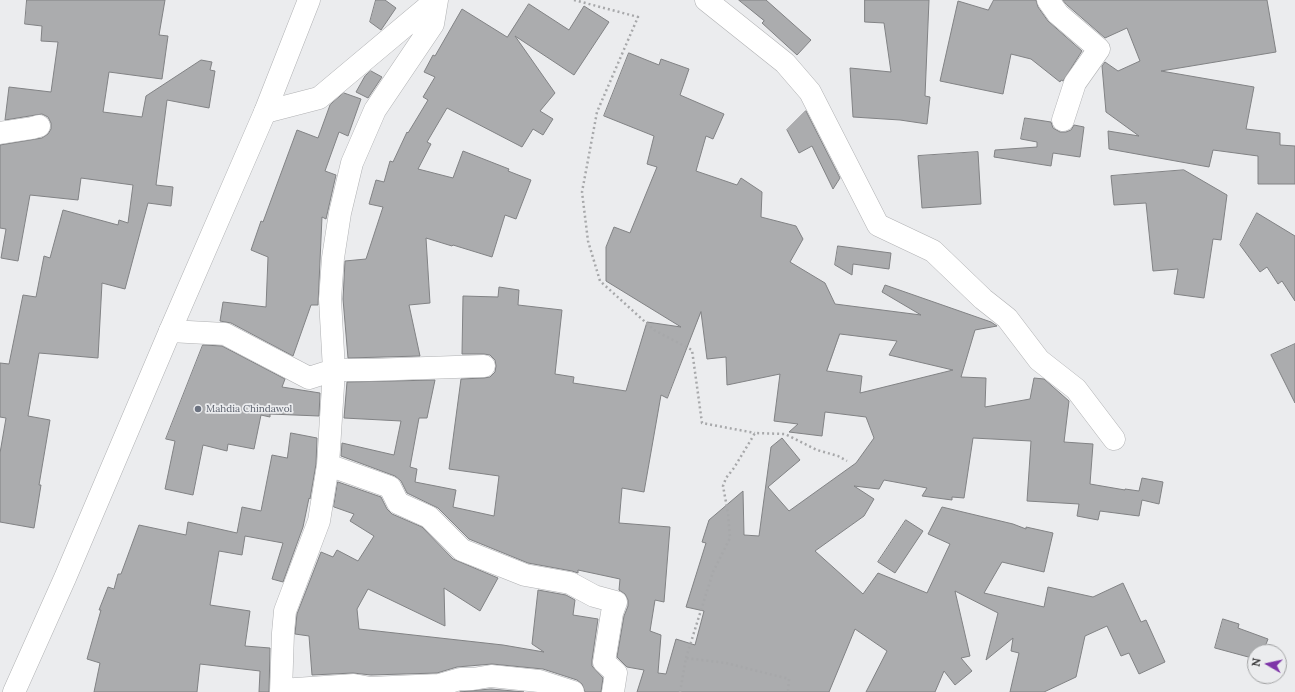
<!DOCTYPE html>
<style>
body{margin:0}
#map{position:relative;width:1295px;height:692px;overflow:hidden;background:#ebecee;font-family:Lora,serif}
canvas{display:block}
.north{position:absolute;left:1247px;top:644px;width:40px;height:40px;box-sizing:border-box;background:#ebecee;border:1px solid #a3a4a5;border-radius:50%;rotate:279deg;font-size:11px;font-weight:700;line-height:16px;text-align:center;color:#373738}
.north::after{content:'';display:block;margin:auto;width:14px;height:18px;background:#7e35a8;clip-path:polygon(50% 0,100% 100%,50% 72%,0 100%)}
</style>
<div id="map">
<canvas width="1295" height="692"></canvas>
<div class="north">N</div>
</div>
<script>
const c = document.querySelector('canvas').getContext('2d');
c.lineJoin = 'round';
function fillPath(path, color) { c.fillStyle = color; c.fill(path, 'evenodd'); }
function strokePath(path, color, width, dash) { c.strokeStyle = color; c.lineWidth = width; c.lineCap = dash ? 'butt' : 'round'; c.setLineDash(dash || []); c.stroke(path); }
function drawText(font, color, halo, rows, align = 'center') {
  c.font = font + ' Lora,serif'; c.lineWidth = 3.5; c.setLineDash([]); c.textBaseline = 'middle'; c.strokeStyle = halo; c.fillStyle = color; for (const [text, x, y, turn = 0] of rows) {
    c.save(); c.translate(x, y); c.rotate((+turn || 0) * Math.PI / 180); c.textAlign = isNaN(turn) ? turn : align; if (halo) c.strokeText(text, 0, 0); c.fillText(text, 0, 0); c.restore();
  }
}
const building = new Path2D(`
 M 27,0 L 165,0 L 159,35 L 168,36 L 162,79 L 109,72 L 103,112 L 142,117 L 146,96 L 201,60 L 212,62 L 210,70 L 215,71 L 209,108 L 167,100 L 156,185 L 173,187 L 171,206 L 148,203 L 125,289 L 102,283 L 98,358 L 39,353 L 28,416 L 50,420 L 39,485 L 41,485 L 34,528 L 0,522 L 0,453 L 6,418 L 0,417 L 0,363 L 9,364 L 23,295 L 36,297 L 44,256 L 50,258 L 63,210 L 118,225 L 119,220 L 128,223 L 133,185 L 81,178 L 78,200 L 30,195 L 18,261 L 1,258 L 6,229 L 0,228 L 0,145 L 42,138 L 48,134 L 51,129 L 51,123 L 48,117 L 42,114 L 5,120 L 9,87 L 51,92 L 58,42 L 41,41 L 42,26 L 25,24 Z
 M 376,0 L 385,0 L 396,8 L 381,30 L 370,22 Z
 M 739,0 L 766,0 L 811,40 L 797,55 L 762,23 L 764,21 Z
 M 865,0 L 929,0 L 925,96 L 930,97 L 927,124 L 900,120 L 853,117 L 850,68 L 891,72 L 884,23 L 865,22 Z
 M 994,0 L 1036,0 L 1038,7 L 1048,21 L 1082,51 L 1063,81 L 1061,80 L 1060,82 L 1031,59 L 1011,54 L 1003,94 L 940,81 L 958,1 L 988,10 Z
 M 1063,0 L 1267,0 L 1276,52 L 1161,71 L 1254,87 L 1246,129 L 1280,133 L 1280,145 L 1295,146 L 1295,184 L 1258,184 L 1258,156 L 1213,150 L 1209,167 L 1109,149 L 1108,131 L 1139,136 L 1106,112 L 1102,66 L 1105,62 L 1118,71 L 1140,61 L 1127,28 L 1105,38 L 1067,5 Z
 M 529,4 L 569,30 L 584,6 L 609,22 L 574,75 L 515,36 L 555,93 L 540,111 L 553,119 L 543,135 L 533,129 L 522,147 L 447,108 L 427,142 L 431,144 L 418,169 L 453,178 L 463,151 L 509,169 L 508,171 L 531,180 L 516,219 L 505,215 L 492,257 L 453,245 L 452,246 L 426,238 L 430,303 L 409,305 L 420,356 L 348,358 L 343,299 L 345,261 L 366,259 L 383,207 L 369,204 L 376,180 L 384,182 L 390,161 L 393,162 L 407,132 L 408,133 L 428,100 L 423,97 L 435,77 L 424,72 L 433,55 L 435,56 L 462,9 L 507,37 Z
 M 629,53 L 659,65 L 661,59 L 689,69 L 680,95 L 724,114 L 713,139 L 706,136 L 696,171 L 737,185 L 741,178 L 762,192 L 761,217 L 796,226 L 803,239 L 790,262 L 825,283 L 835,304 L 921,315 L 882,292 L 885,285 L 991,322 L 997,326 L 975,330 L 961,377 L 986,378 L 985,407 L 1030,399 L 1034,378 L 1044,379 L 1069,401 L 1064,442 L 1093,444 L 1090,484 L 1125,490 L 1125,489 L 1139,491 L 1142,478 L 1163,482 L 1159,504 L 1142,500 L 1139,516 L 1100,511 L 1098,520 L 1077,516 L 1079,504 L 1027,501 L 1031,441 L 973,438 L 964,498 L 952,497 L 952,500 L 922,496 L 927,488 L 884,480 L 879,489 L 854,486 L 874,499 L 864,516 L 815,551 L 863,594 L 878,573 L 927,593 L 950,544 L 928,534 L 942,507 L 1013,524 L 1026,529 L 1026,527 L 1053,533 L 1044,572 L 1002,562 L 984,593 L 1044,607 L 1048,587 L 1093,597 L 1123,583 L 1141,622 L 1146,620 L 1165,662 L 1139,674 L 1129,653 L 1121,656 L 1107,626 L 1085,636 L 1076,677 L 1044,692 L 1010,692 L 1019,653 L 1011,651 L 1013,638 L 986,660 L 998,613 L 955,591 L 970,656 L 961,658 L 972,671 L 955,685 L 944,671 L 935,692 L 866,692 L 887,651 L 855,629 L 829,692 L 637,692 L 644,670 L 627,667 L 617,657 L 624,616 L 628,606 L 628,600 L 625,594 L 619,590 L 620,579 L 578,570 L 578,573 L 572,571 L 528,563 L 469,539 L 438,508 L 407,493 L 401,481 L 395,476 L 341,456 L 342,443 L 394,455 L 401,421 L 344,418 L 347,382 L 435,380 L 427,418 L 419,418 L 410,467 L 417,469 L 415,482 L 456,490 L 453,507 L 494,516 L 499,476 L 449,469 L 461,379 L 484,378 L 490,377 L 495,372 L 496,366 L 495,360 L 490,355 L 484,354 L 462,354 L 463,296 L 498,297 L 499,287 L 519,290 L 518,305 L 562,310 L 555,374 L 574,377 L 573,383 L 626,391 L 647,322 L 681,327 L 606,281 L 606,247 L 614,227 L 630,233 L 657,167 L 647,164 L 654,136 L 604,116 ZM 701,312 L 707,359 L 726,357 L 727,385 L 780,374 L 774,421 L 798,424 L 789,432 L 822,436 L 825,412 L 866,417 L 874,438 L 856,463 L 789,511 L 768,487 L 800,460 L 782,438 L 771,447 L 759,536 L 744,535 L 743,491 L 709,520 L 702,542 L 706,543 L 686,607 L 704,611 L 695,645 L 676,639 L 666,674 L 658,673 L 661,635 L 650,631 L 655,600 L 664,602 L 670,527 L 619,523 L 622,488 L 644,492 L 661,395 L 667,398 ZM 840,334 L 897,341 L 889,355 L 953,370 L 860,393 L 862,376 L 827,371 Z
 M 371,71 L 382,77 L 368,98 L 356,92 L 365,76 Z
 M 344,93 L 361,99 L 348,136 L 339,132 L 325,171 L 336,175 L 326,219 L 322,217 L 318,305 L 311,305 L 293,356 L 231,323 L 220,321 L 223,302 L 266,307 L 268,257 L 251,250 L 261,221 L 263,222 L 297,130 L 318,138 L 330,105 Z
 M 806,111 L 840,178 L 833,189 L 812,146 L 799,153 L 787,130 Z
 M 1025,118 L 1051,122 L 1053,128 L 1060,132 L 1066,132 L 1071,130 L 1074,125 L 1084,127 L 1080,157 L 1053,153 L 1051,166 L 994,157 L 995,150 L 1037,147 L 1037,142 L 1021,139 Z
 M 978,152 L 981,204 L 922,208 L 918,156 Z
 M 1184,170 L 1227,195 L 1221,240 L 1213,239 L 1204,298 L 1174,294 L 1178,269 L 1153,271 L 1146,203 L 1114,205 L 1111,176 Z
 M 1257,213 L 1295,236 L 1295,301 L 1282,281 L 1278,284 L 1267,267 L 1260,272 L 1240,245 Z
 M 838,246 L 891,253 L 889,269 L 853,264 L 852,275 L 835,265 Z
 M 1295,344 L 1295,403 L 1271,355 Z
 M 203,345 L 222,346 L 285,379 L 282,387 L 320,393 L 319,416 L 270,414 L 270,417 L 261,415 L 254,449 L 228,444 L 227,451 L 203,445 L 193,495 L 165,489 L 175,441 L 166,439 Z
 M 291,433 L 317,438 L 316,464 L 310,499 L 309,498 L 303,527 L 283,582 L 272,579 L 283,543 L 245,536 L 242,555 L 219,551 L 210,605 L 250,611 L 245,646 L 270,648 L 269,692 L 259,692 L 260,671 L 200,664 L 197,692 L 94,692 L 100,663 L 87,659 L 101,610 L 99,610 L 108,587 L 114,589 L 118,574 L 121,574 L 139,525 L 186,535 L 188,522 L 237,533 L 242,507 L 261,511 L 272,455 L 287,458 Z
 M 338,482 L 381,497 L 387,509 L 392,514 L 422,527 L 453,559 L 498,578 L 480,611 L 444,588 L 445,626 L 368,589 L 357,609 L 359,629 L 503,645 L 544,652 L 532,644 L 538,590 L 566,595 L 575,600 L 573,615 L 598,619 L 592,660 L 592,666 L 603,678 L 601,692 L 585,692 L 582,684 L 577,680 L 543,669 L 492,664 L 457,667 L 437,673 L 371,675 L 353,673 L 312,675 L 309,636 L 295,634 L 297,614 L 321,552 L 333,557 L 337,550 L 358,561 L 374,536 L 350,521 L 354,514 L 334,507 Z
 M 906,520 L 923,531 L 895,573 L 878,562 Z
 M 1223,619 L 1239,624 L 1238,628 L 1268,639 L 1263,652 L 1255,652 L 1255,659 L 1252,658 L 1215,648 Z
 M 491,689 L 524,692 L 460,692 Z`);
fillPath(building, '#abacae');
strokePath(building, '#818284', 1);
const street = new Path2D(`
 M 706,0 L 785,63 L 810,92 L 878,225 L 933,251 L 983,299 L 1007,318 L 1039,360 L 1076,389 L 1114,439
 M 1048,0 L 1058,14 L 1099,49 L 1075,83 L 1063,120
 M 265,112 L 319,98 L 436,0
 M 0,133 L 32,128 L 39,126
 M 170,331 L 225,334 L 309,378 L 334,370 L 369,370 L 484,366
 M 328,465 L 390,487 L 398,503 L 429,517 L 462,550 L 525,575 L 570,583 L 594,596 L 616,602 L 612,613 L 604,662 L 616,673 L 613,692
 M 281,690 L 354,685 L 370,688 L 439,685 L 460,679 L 473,679 L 491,676 L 539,681 L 573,692
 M 281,692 L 283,633 L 285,611 L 319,521 L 328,465 L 334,370 L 330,299 L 333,258 L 340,213 L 352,163 L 375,110 L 433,24 L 437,0`);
const secondary = new Path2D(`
 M 14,692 L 65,578 L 170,331 L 265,112 L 309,0`);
strokePath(street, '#b0b1b3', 23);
strokePath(secondary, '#b0b1b3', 23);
strokePath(new Path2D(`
 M 574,0 L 638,17 L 597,112 L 582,192 L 588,241 L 600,281 L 654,330 L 692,350 L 702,423 L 755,433
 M 686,658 L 713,572 L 730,538 L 728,513 L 723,486 L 726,478 L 734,468 L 755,433 L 785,434 L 817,450 L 838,456 L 847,461
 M 680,692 L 686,658 L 726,663 L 789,679 L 788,692`), '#a7a8aa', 2.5, [2, 3]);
strokePath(street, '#fff', 22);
strokePath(secondary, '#fff', 22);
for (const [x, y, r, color] of [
 [198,409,4,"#6b7280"]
]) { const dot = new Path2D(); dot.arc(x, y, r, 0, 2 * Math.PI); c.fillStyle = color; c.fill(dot); strokePath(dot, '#ebecee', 1.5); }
drawText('10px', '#5b616d', '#ebecee', [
 ["Mahdia Chindawol",206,409]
], 'left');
</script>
